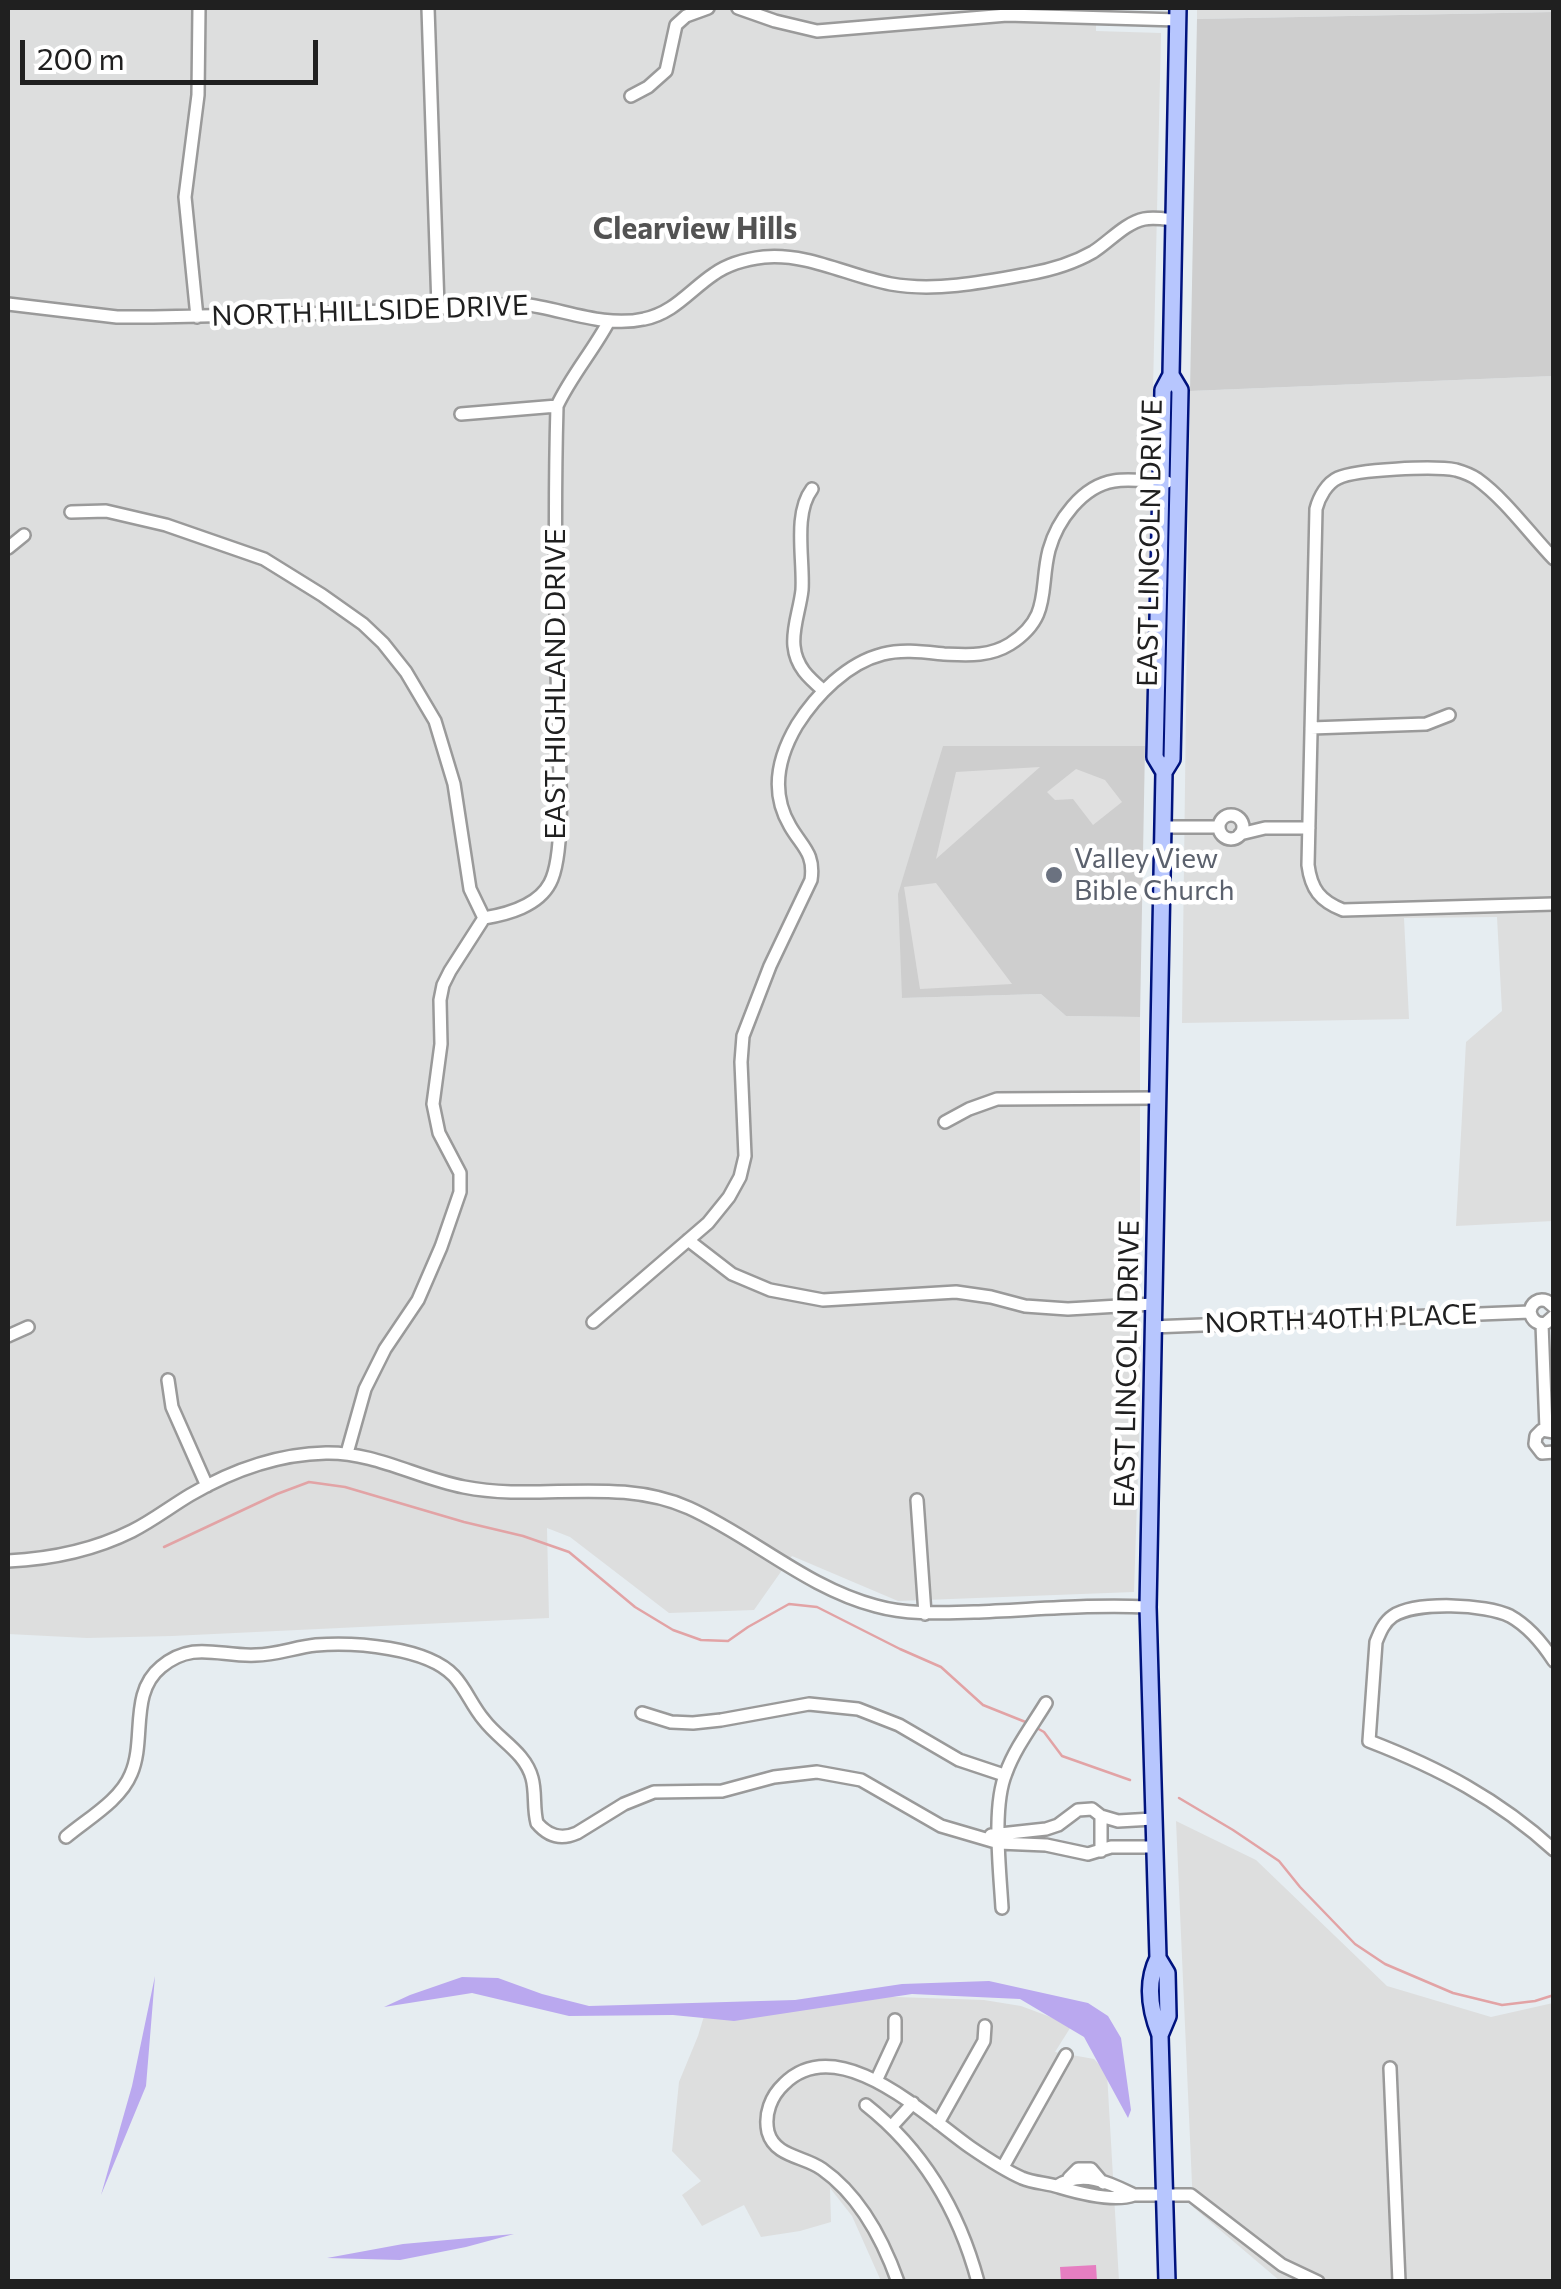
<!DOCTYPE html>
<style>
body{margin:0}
#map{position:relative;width:1561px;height:2289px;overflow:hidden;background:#e6edf1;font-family:Commissioner,sans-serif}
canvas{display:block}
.frame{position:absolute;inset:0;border:10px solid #202020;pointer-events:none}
.scale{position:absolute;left:20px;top:40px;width:298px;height:45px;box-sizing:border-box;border:5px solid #202020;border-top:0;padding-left:12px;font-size:30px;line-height:35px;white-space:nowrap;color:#202020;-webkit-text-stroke:8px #fff;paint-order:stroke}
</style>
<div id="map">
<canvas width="1561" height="2289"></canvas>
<div class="frame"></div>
<div class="scale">200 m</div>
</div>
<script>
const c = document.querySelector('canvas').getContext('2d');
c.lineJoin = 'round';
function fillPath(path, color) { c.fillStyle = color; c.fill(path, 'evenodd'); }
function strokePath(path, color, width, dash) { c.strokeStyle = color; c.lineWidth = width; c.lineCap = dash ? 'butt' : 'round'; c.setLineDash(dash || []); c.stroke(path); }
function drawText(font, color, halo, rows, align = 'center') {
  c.font = font + ' Commissioner,sans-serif'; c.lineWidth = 9; c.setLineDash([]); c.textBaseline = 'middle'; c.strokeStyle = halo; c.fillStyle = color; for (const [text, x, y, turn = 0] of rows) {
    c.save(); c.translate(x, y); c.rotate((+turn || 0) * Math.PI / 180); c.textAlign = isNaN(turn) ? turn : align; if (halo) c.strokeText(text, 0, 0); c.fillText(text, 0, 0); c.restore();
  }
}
fillPath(new Path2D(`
 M 8,8 L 1096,8 L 1096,31 L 1161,33 L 1145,746 L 944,746 L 902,998 L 1041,994 L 1066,1016 L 1140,1017 L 1140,1411 L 1134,1592 L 898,1601 L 792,1556 L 754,1610 L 669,1613 L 570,1537 L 547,1528 L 549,1618 L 172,1636 L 87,1638 L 8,1634 Z
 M 1197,8 L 1554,8 L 1553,12 L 1197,19 Z
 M 1553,376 L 1553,1221 L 1456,1226 L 1466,1042 L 1502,1011 L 1497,917 L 1404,918 L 1409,1019 L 1182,1023 L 1190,391 Z
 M 1176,1821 L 1256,1860 L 1387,1986 L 1491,2017 L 1553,2003 L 1553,2281 L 1280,2281 L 1193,2207 Z
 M 866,1996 L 984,2000 L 1021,2006 L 1072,2025 L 1055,2052 L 1094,2059 L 1107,2073 L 1119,2281 L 881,2281 L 852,2216 L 830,2188 L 831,2222 L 800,2231 L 761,2237 L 744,2205 L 702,2226 L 682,2195 L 701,2181 L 672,2151 L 679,2082 L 698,2036 L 707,2006 Z`), '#dddede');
fillPath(new Path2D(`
 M 1553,12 L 1553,376 L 1190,391 L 1197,19 Z
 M 943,746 L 1145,746 L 1140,1017 L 1066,1016 L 1041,994 L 902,998 L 898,894 Z`), '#cecece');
fillPath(new Path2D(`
 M 155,1976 L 146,2086 L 101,2195 L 132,2086 Z
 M 462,1977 L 498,1978 L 542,1994 L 589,2006 L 795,2000 L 902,1984 L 989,1981 L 1088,2003 L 1108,2016 L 1121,2038 L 1131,2110 L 1128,2118 L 1084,2037 L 1020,1999 L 912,1994 L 734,2021 L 673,2015 L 569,2016 L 472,1993 L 384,2007 L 410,1995 Z
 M 514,2234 L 466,2247 L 400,2260 L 327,2258 L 403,2244 Z`), '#baa8ef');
fillPath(new Path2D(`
 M 1096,2265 L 1097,2281 L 1061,2281 L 1060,2267 Z`), '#e67ec1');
fillPath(new Path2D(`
 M 1040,767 L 936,859 L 956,772 Z
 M 1076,769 L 1105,780 L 1122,802 L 1093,825 L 1073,799 L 1055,800 L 1047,792 Z
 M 936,883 L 1012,984 L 920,989 L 904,887 Z`), '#e0e0e0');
strokePath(new Path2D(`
 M 164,1547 L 277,1494 L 309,1482 L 345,1487 L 464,1522 L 523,1536 L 569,1552 L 635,1607 L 673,1630 L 701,1640 L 728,1641 L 748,1627 L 789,1604 L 817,1607 L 900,1649 L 941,1667 L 983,1705 L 1028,1723
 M 1035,1727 L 1044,1732 L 1062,1756 L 1130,1780
 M 1179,1798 L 1233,1830 L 1279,1861 L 1300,1887 L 1355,1944 L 1385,1964 L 1453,1993 L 1502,2005 L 1535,2001 L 1554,1995`), '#e2a3a5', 2.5);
const minor = new Path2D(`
 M 428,8 L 438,307
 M 738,8 L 775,21 L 817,31 L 1007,15 L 1178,20
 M 631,96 L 648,87 L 666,71 L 676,25 L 686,16 L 708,8
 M 8,304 L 117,317 L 153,317 L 342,313 L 523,304 C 563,309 604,328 644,319 C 674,313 690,290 714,274 C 728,264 747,259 764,257 C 809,253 848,276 891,284 C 935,292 985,282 1028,274 C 1051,270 1072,264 1093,252 C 1109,242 1125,223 1144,219 C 1154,217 1165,219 1174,220
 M 197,317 L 185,197 L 198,95 L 199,8
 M 461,414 L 557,406 C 571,376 593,351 609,321
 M 812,489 C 793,514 804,560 802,590 C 800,609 792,628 794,646 C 796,667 809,678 824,691
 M 71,512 L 106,511 L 166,525 L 264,559 L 322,595 L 363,624 L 383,643 L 406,672 L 435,721 L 454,784 L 470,889 L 484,918
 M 8,548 L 24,535
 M 1554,559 C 1529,533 1506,500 1477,479 C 1471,475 1463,472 1456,470 C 1435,466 1357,469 1338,478 C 1327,483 1319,497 1316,509 L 1308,865 C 1311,889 1320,901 1343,910 L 1554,904
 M 1311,728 L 1426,724 L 1449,715
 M1219 827a12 12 0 1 1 24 0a12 12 0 1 1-24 0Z
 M 1162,827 L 1218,827
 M 1240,834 L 1265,828 L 1309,828
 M 484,918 C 508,914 538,906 550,883 C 566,853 559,760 558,722 C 556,617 554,512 557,406
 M 945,1122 L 969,1109 L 997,1099 L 1157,1098
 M 688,1240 L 732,1274 L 770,1290 L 823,1300 L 956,1292 L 991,1297 L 1025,1306 L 1068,1309 L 1153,1304
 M 1530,1312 C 1531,1303 1538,1298 1547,1301 L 1554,1307
 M 1530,1312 C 1532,1321 1538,1325 1546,1323 L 1554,1316
 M 593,1322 L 708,1223 L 729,1197 L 740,1177 L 745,1156 L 741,1062 L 743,1036 L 770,966 L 811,880 C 815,853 802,847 790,826 C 770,792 778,757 797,725 C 816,695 847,663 883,654 C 902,649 924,652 944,654 C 967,655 989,657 1010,644 C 1052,617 1039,589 1049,550 C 1057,521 1082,486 1114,481 C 1131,478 1150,482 1167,482
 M 1542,1324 L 1546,1429
 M 1152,1327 L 1530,1312
 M 8,1336 L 28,1327
 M 168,1380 L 172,1407 L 207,1486
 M 1554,1432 L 1542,1430 L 1536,1436 L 1535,1444 L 1542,1453 L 1554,1452
 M 347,1453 L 365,1389 L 385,1349 L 418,1300 L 441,1247 L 460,1192 L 460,1173 L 439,1133 L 433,1104 L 441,1044 L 440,1000 L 443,985 L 450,971 L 484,918
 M 917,1500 L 925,1614
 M 8,1561 C 49,1559 94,1550 132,1531 C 152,1521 170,1507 190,1495 C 231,1471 277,1454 326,1453 C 375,1452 417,1478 464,1487 C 539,1502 617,1476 689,1508 C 753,1537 807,1588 876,1606 C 908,1615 941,1613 974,1612 C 1031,1610 1090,1604 1148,1607
 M 1554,1661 C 1543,1644 1528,1626 1510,1616 C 1486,1604 1416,1601 1393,1616 C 1384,1622 1380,1632 1376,1642 L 1369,1741 C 1439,1768 1498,1799 1554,1850
 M 642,1713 L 671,1722 L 693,1723 L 721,1720 L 809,1704 L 858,1709 L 899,1725 L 959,1760 L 1004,1775
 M 1101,1816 L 1101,1851
 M 991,1835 L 1046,1829 L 1058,1825 L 1078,1810 L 1092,1809 L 1101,1816 L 1118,1821 L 1153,1819
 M 66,1837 C 87,1819 120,1801 131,1774 C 146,1740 129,1693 161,1667 C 193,1640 220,1657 256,1655 C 276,1655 296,1647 316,1645 C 354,1642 427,1647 454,1676 C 466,1689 472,1706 484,1720 C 499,1740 525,1752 532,1778 C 536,1792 533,1808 537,1823 C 548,1836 561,1840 577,1833 L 624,1804 L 654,1792 L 722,1791 L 774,1777 L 817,1772 L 861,1780 L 941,1826 L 999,1843 L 1046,1845 L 1088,1854 L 1111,1847 L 1154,1847
 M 1002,1908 C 1000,1872 992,1806 1006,1773 C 1015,1748 1032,1726 1046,1703
 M 1390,2068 L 1399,2282
 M 876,2081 L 895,2040 L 895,2020
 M 866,2105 C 923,2150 959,2211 978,2282
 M 938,2123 L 984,2041 L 985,2026
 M 892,2126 L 913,2103
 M 1003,2167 L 1066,2055
 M 1069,2178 L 1078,2169 L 1091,2169 L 1103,2183
 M 1057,2186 C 1082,2170 1108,2182 1132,2194
 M 898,2282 C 883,2240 859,2195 822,2169 C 804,2156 775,2157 768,2132 C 764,2114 771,2096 784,2084 C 838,2030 926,2116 970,2147 C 986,2158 1004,2170 1022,2178 C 1034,2183 1047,2183 1059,2187 C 1079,2193 1114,2202 1134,2195 L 1191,2195 L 1282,2265 L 1318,2282`);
const secondary = new Path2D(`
 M 1164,772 L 1172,759 L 1180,390 L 1171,375
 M 1158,1958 L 1167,1973 L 1168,2016 L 1160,2035
 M 1167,2282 L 1160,2035 C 1150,2010 1146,1982 1158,1958 L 1148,1607 L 1164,772 L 1155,757 L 1163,390 L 1171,375 L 1178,8`);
strokePath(minor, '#9a9a9a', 16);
strokePath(secondary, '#00137e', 20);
strokePath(minor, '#fff', 11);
strokePath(secondary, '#b7c6fe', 15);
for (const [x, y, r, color] of [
 [1054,875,10,"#6b7280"]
]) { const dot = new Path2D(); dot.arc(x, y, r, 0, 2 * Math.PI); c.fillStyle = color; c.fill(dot); strokePath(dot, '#fff', 4); }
drawText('28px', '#202020', '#fff', [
 ["NORTH HILLSIDE DRIVE",370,311,-2],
 ["EAST LINCOLN DRIVE",1150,543,-89],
 ["EAST HIGHLAND DRIVE",556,684,-90],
 ["NORTH 40TH PLACE",1341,1319,-2],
 ["EAST LINCOLN DRIVE",1127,1364,-89]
]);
drawText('28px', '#5b616d', '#fff', [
 ["Valley View",1074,859],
 ["Bible Church",1074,891]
], 'left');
drawText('bold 30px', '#535353', '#fff', [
 ["Clearview Hills",695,229]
]);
</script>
